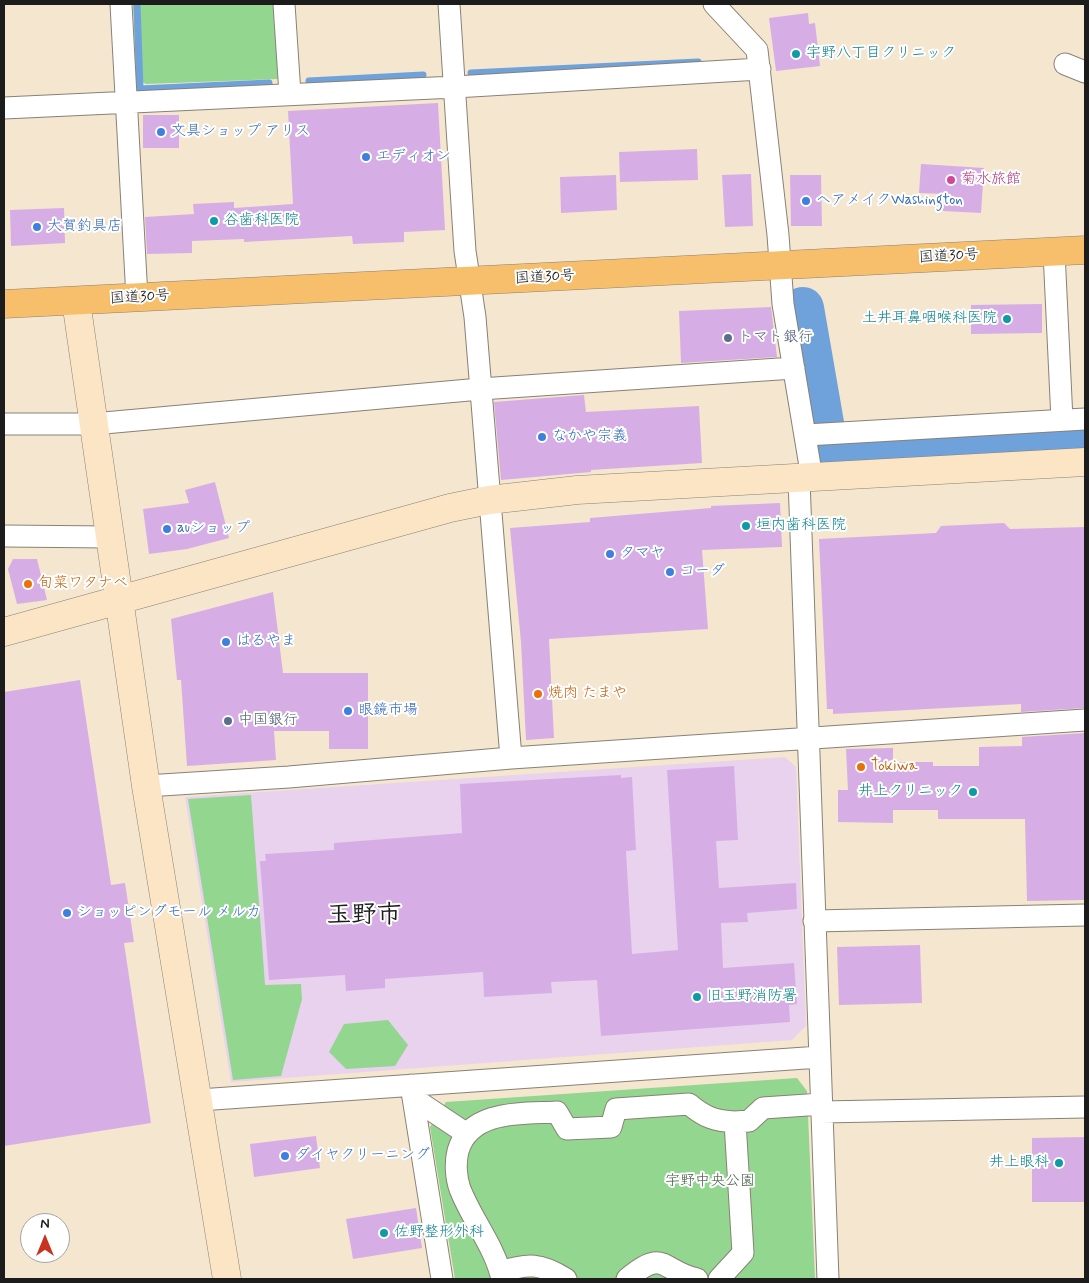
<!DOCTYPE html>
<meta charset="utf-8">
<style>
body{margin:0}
#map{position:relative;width:1089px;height:1283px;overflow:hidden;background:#f5e6cf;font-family:Mynerve,sans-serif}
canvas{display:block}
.frame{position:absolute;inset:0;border:5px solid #1c1c1c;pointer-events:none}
.north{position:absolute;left:20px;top:1213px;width:50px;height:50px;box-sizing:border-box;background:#fff;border:1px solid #a4a4a4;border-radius:50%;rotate:0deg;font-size:14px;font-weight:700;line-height:20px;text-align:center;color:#1c1c1c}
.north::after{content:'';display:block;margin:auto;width:18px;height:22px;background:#c8321e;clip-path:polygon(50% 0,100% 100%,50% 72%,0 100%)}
</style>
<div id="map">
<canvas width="1089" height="1283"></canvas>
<div class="frame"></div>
<div class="north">N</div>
</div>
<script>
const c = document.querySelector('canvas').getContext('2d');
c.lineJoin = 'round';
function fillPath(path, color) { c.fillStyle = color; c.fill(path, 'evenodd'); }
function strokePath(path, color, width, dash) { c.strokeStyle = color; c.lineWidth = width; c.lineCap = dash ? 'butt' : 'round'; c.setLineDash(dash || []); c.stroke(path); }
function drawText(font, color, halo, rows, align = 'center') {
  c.font = font + ' Mynerve,"Klee One",sans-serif'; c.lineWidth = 4; c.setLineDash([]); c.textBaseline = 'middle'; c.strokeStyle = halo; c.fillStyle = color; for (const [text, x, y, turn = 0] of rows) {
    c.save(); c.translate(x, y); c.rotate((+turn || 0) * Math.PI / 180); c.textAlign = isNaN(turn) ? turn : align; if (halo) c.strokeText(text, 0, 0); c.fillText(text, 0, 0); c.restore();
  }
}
fillPath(new Path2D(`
 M 785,757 L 796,767 L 806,1026 L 792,1040 L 231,1082 L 185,797 Z`), '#e8d2ee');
fillPath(new Path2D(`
 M 133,4 L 275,4 L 278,79 L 146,84 L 136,79 Z
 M 251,795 L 265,985 L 301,984 L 302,999 L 281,1076 L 233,1080 L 188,799 Z
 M 388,1020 L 408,1045 L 395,1066 L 346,1069 L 329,1052 L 344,1024 Z
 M 797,1078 L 807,1091 L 815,1279 L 455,1279 L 430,1127 L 446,1102 Z`), '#92d68f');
strokePath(new Path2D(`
 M 137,4 L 140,89 L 269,83
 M 471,73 L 698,62
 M 309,81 L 423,75`), '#6fa2db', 7);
strokePath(new Path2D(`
 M 803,308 L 828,452 L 1085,436`), '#6fa2db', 42);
fillPath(new Path2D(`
 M 808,13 L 809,24 L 815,23 L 820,66 L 776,71 L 769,18 Z
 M 438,103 L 445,230 L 404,232 L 404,242 L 353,244 L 352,236 L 244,242 L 244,239 L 192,241 L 192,253 L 147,254 L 145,217 L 194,214 L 193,204 L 234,202 L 234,208 L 293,204 L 288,111 Z
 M 143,115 L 179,115 L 179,148 L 143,148 Z
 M 697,149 L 698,180 L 620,182 L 619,152 Z
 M 921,164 L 984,168 L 981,213 L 943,211 L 944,194 L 919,193 Z
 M 751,174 L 753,226 L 725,227 L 722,175 Z
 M 616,175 L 617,210 L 561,213 L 560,177 Z
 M 790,175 L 821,175 L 822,226 L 791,226 Z
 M 64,208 L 65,243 L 11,246 L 10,210 Z
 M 1042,304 L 1042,333 L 971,334 L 971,305 Z
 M 771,307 L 777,357 L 681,363 L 679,311 Z
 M 584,395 L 586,412 L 699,406 L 702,463 L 591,470 L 591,472 L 501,480 L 494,402 Z
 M 215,482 L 229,538 L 187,549 L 149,554 L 143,509 L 189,503 L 185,490 Z
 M 780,503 L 782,547 L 702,550 L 708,629 L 549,639 L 554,738 L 526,740 L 521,642 L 510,528 L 590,522 L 590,518 L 711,508 L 711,506 Z
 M 1004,523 L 1010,529 L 1085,527 L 1085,708 L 1021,712 L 1021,704 L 833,714 L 833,709 L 827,709 L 819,539 L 936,533 L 941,526 Z
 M 13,559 L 37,559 L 47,600 L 17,604 L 8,569 Z
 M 273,592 L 283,673 L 368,673 L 368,749 L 329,749 L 329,731 L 274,731 L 276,760 L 187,766 L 181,680 L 177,680 L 171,619 Z
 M 80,680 L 111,885 L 125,883 L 134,942 L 124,943 L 151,1123 L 4,1146 L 4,692 Z
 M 1085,733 L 1085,900 L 1027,901 L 1025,819 L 938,819 L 938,810 L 893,810 L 893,823 L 838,822 L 838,790 L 848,790 L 846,749 L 893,748 L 893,762 L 933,762 L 933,766 L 979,766 L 979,747 L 1022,746 L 1022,737 Z
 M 734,766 L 738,840 L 716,841 L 719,888 L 796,883 L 797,909 L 747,913 L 748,922 L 721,923 L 723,968 L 794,963 L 797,1004 L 789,1005 L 790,1022 L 601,1036 L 597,980 L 551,982 L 552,993 L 484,997 L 483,972 L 385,979 L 385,988 L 346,991 L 345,975 L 269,980 L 260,861 L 266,861 L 265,854 L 334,850 L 334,843 L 462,833 L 460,784 L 621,775 L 621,778 L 632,777 L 636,850 L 626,851 L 632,954 L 678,950 L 667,770 Z
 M 920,945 L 922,1003 L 839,1005 L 837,947 Z
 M 316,1136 L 320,1168 L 254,1177 L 250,1144 Z
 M 1085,1137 L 1085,1202 L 1032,1202 L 1032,1138 Z
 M 416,1208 L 422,1248 L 353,1259 L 346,1219 Z`), '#d6aee5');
const street = new Path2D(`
 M 121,4 L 137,298
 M 284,4 L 290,94
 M 449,4 L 465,251 L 475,317 L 511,758
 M 714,4 L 757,50 L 778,235 L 783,304 L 812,478
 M 1065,64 L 1085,72
 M 4,108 L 455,87 L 760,69
 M 1054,252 L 1062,420
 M 4,424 L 93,424 L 480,389 L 794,368
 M 806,435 L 1085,419
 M 799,479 L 828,1279
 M 4,536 L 110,537
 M 146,786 L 289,777 L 511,758 L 1085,720
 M 814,921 L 1085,915
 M 411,1085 L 442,1279
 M 413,1098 L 467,1134
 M 199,1100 L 820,1057
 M 822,1112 L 1085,1107
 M 735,1122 L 749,1121 L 763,1108 L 822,1104
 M 500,1272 C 528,1263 541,1263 566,1279
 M 502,1279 C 495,1247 472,1220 460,1189 C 456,1178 455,1163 458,1151 C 470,1109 523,1114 557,1112 L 567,1129 L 611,1127 L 616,1109 L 689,1104 C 704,1117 715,1121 735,1122 L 743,1253 L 719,1279
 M 627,1279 C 665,1247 661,1271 697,1279`);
const secondary = new Path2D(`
 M 76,301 L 146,786 L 227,1279
 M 4,632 L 450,508 L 489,500 L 577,490 L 1085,462`);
const highway = new Path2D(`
 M 4,304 L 1085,250`);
strokePath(street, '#888176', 23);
strokePath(secondary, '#888176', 29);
strokePath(highway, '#888176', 29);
strokePath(street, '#fff', 21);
strokePath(secondary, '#fce5c4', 28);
strokePath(highway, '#f7bf6c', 28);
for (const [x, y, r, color] of [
 [796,54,5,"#0f9aa8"],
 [161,132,5,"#3f7fe0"],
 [366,157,5,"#3f7fe0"],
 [951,180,5,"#d1479c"],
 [806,201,5,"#3f7fe0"],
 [214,221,5,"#0f9aa8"],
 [37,227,5,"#3f7fe0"],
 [1007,319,5,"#0f9aa8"],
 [728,338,5,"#5c6f8a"],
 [542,437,5,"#3f7fe0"],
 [746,526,5,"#0f9aa8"],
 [167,529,5,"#3f7fe0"],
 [610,554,5,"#3f7fe0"],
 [670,572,5,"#3f7fe0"],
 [28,584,5,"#e8710a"],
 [226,642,5,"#3f7fe0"],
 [538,694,5,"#e8710a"],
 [348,711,5,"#3f7fe0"],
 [228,721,5,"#5c6f8a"],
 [861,767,5,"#e8710a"],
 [973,792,5,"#0f9aa8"],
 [67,913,5,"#3f7fe0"],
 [697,997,5,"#0f9aa8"],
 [285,1156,5,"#3f7fe0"],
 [1059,1163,5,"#0f9aa8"],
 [384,1233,5,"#0f9aa8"]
]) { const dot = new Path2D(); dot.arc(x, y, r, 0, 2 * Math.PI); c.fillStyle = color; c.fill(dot); strokePath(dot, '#fff', 2); }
drawText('15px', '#0d838f', '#fff', [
 ["宇野八丁目クリニック",806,54],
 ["谷歯科医院",224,221],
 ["土井耳鼻咽喉科医院",997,319,"right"],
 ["垣内歯科医院",756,526],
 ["井上クリニック",963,792,"right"],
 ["旧玉野消防署",707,997],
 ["井上眼科",1049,1163,"right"],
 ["佐野整形外科",394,1233]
], 'left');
drawText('15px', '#366cbe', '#fff', [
 ["文具ショップ アリス",171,132],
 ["エディオン",376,157],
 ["ヘアメイクWashington",816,201],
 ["大賀釣具店",47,227],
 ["なかや宗義",552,437],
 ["auショップ",177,529],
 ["タマヤ",620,554],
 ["コーダ",680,572],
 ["はるやま",236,642],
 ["眼鏡市場",358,711],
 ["ショッピングモール メルカ",77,913],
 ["ダイヤクリーニング",295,1156]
], 'left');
drawText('15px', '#b23c85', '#fff', [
 ["菊水旅館",961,180]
], 'left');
drawText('15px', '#1c1c1c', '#fff', [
 ["国道30号",949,257,-3],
 ["国道30号",545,278,-3],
 ["国道30号",140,298,-3]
]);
drawText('15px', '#4e5e75', '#fff', [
 ["トマト銀行",738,338],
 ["中国銀行",238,721]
], 'left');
drawText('15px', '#c56008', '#fff', [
 ["旬菜ワタナベ",38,584],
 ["焼肉 たまや",548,694],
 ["Tokiwa",871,767]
], 'left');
drawText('15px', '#455d44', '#fff', [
 ["宇野中央公園",710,1182]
]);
drawText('bold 25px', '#1c1c1c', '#fff', [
 ["玉野市",364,917]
]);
</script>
